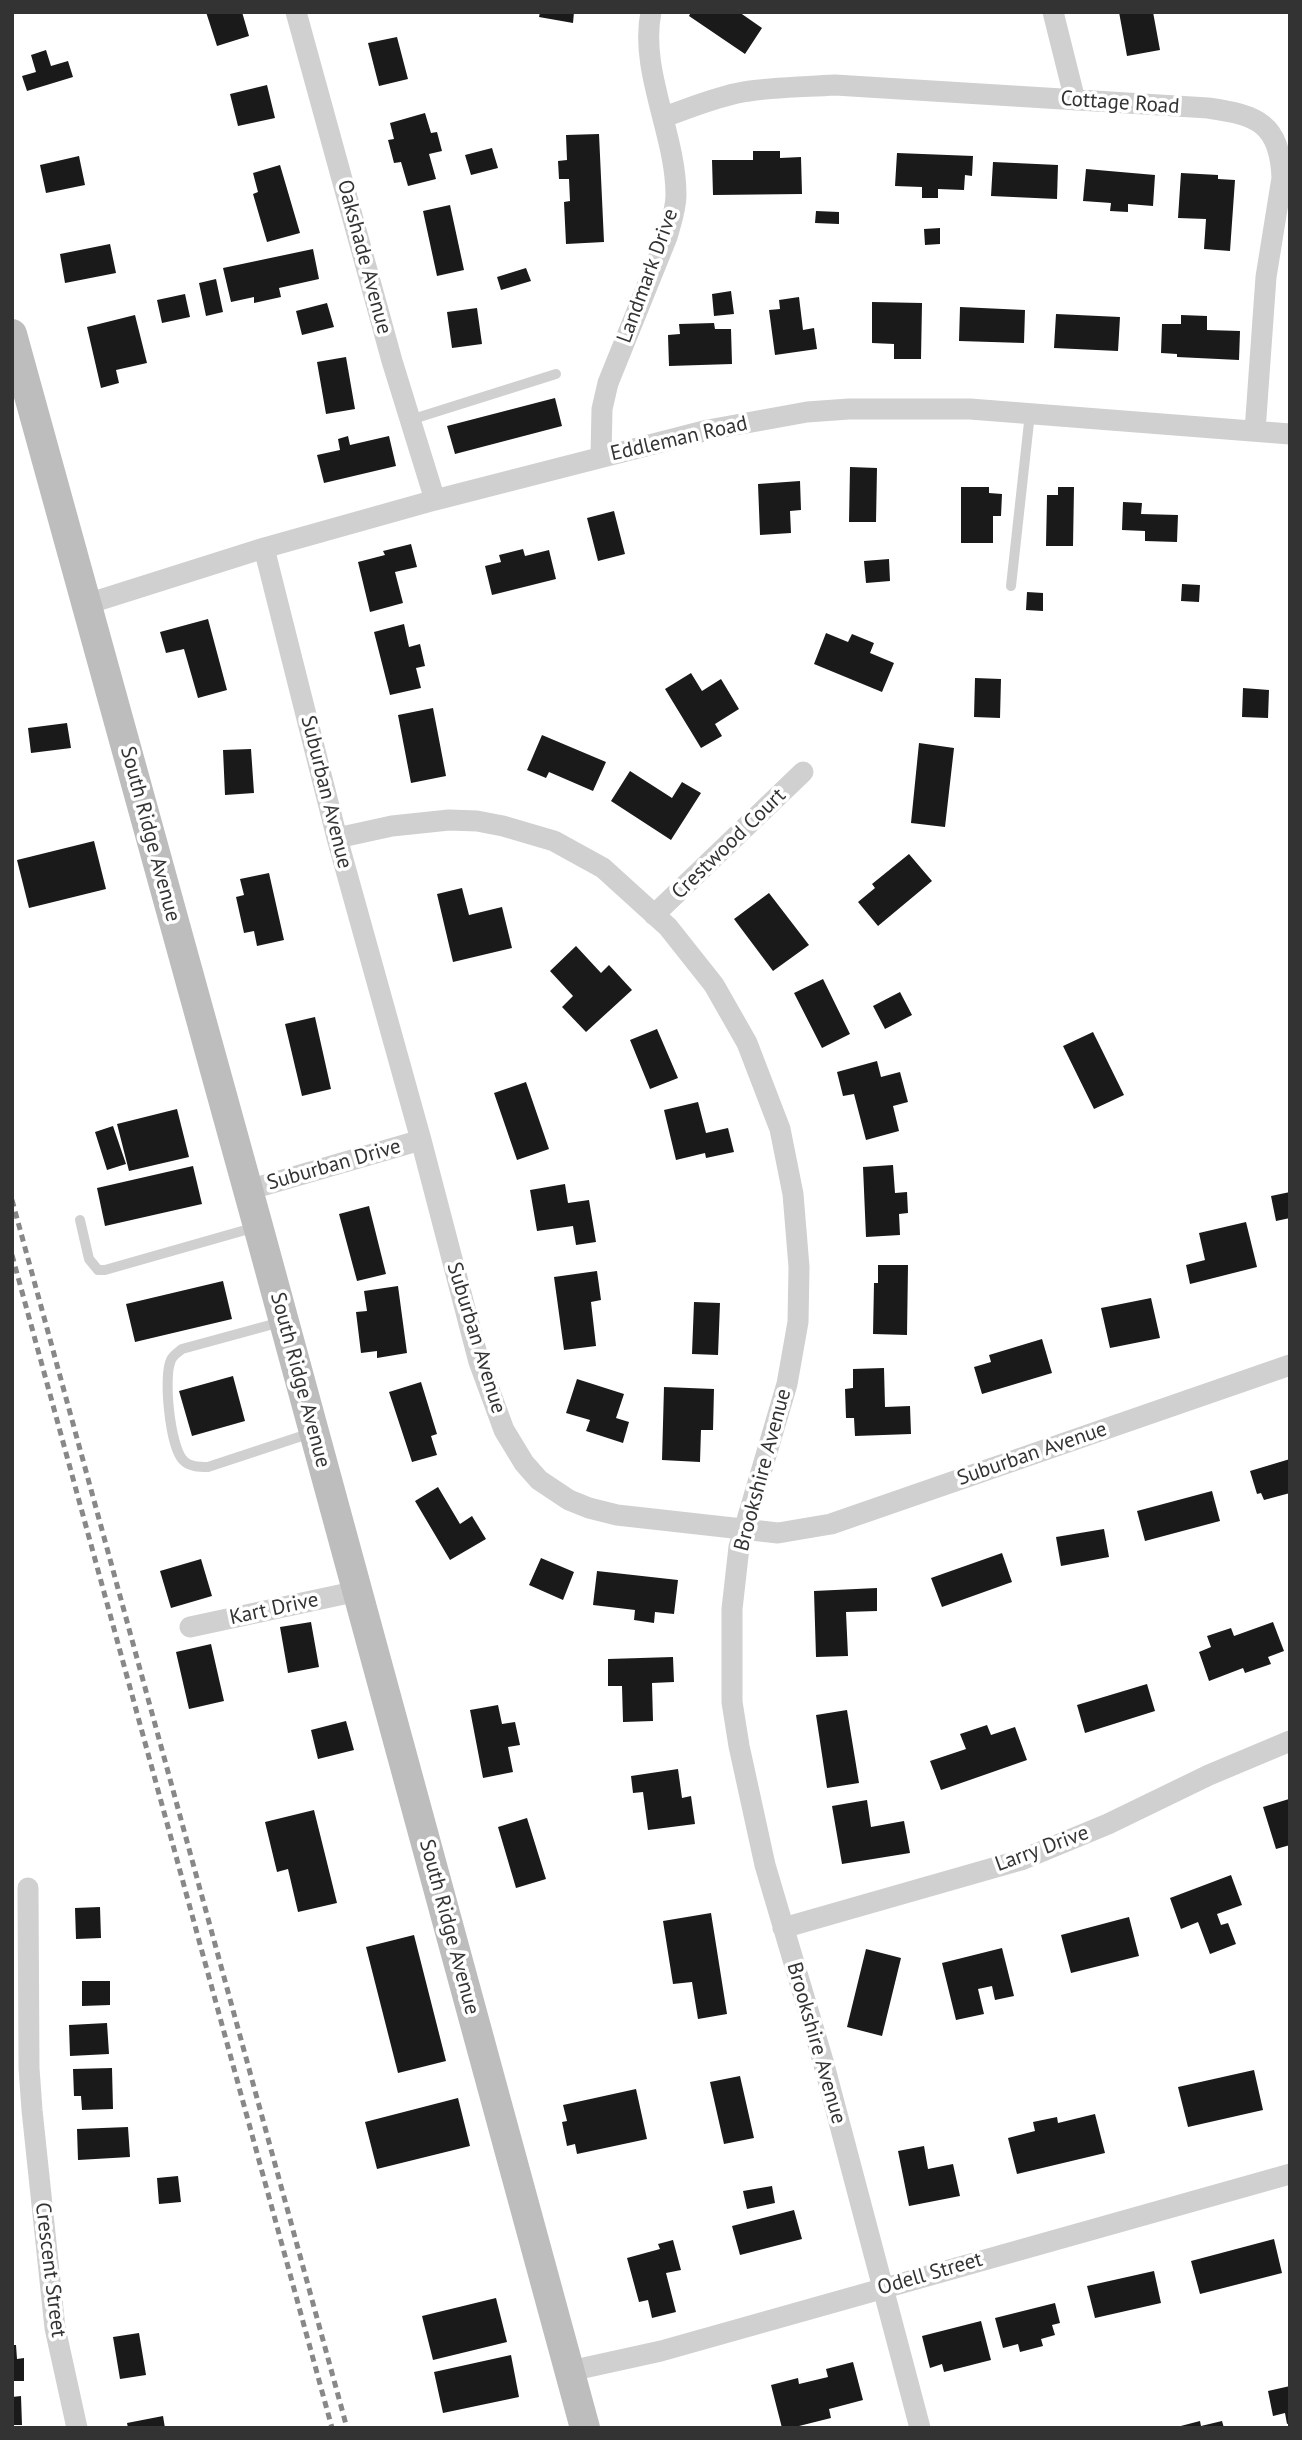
<!DOCTYPE html>
<style>
body{margin:0}
#map{position:relative;width:1302px;height:2440px;overflow:hidden;background:#fff;font-family:"PT Sans",sans-serif}
canvas{display:block}
.frame{position:absolute;inset:0;border:14px solid #333;pointer-events:none}
</style>
<div id="map">
<canvas width="1302" height="2440"></canvas>
<div class="frame"></div>
</div>
<script>
const c = document.querySelector('canvas').getContext('2d');
c.lineJoin = 'round';
function fillPath(path, color) { c.fillStyle = color; c.fill(path, 'evenodd'); }
function strokePath(path, color, width, dash) { c.strokeStyle = color; c.lineWidth = width; c.lineCap = dash ? 'butt' : 'round'; c.setLineDash(dash || []); c.stroke(path); }
function drawText(font, color, halo, rows, align = 'center') {
  c.font = font + ' "PT Sans",sans-serif'; c.lineWidth = 7; c.setLineDash([]); c.textBaseline = 'middle'; c.strokeStyle = halo; c.fillStyle = color; for (const [text, x, y, turn = 0] of rows) {
    c.save(); c.translate(x, y); c.rotate((+turn || 0) * Math.PI / 180); c.textAlign = isNaN(turn) ? turn : align; if (halo) c.strokeText(text, 0, 0); c.fillText(text, 0, 0); c.restore();
  }
}
fillPath(new Path2D(`
 M 206,12 L 242,12 L 249,36 L 217,46 Z
 M 540,12 L 574,12 L 573,23 L 539,17 Z
 M 691,12 L 739,12 L 762,28 L 745,54 L 689,16 Z
 M 1119,12 L 1153,12 L 1160,50 L 1127,56 Z
 M 397,37 L 408,79 L 379,86 L 368,43 Z
 M 46,50 L 51,66 L 68,61 L 73,77 L 27,91 L 22,76 L 36,72 L 31,55 Z
 M 267,85 L 275,118 L 238,126 L 230,94 Z
 M 425,113 L 431,133 L 437,132 L 442,151 L 429,154 L 436,179 L 408,186 L 401,162 L 394,163 L 388,140 L 394,139 L 390,123 Z
 M 599,134 L 604,242 L 566,244 L 564,202 L 570,201 L 569,179 L 559,179 L 558,161 L 567,160 L 566,135 Z
 M 492,148 L 498,168 L 471,175 L 465,155 Z
 M 753,151 L 780,151 L 780,158 L 801,157 L 802,194 L 713,195 L 712,160 L 753,160 Z
 M 897,153 L 973,156 L 972,176 L 965,175 L 964,190 L 938,189 L 938,198 L 922,198 L 922,187 L 895,186 Z
 M 79,156 L 85,185 L 46,193 L 40,165 Z
 M 993,162 L 1058,165 L 1057,199 L 991,196 Z
 M 280,165 L 300,233 L 267,242 L 253,194 L 258,192 L 253,173 Z
 M 1086,169 L 1155,175 L 1153,206 L 1128,204 L 1128,212 L 1110,211 L 1111,203 L 1083,201 Z
 M 1181,173 L 1218,175 L 1218,179 L 1235,180 L 1230,251 L 1204,249 L 1206,219 L 1178,218 Z
 M 450,205 L 464,270 L 437,276 L 423,211 Z
 M 816,211 L 839,212 L 839,224 L 815,223 Z
 M 940,228 L 940,244 L 925,245 L 924,229 Z
 M 110,244 L 116,273 L 65,283 L 60,254 Z
 M 313,249 L 319,279 L 279,288 L 281,297 L 254,303 L 254,297 L 231,302 L 223,268 Z
 M 526,268 L 531,281 L 501,290 L 497,277 Z
 M 216,279 L 223,312 L 206,316 L 199,283 Z
 M 731,291 L 734,314 L 714,316 L 712,294 Z
 M 185,294 L 190,317 L 162,323 L 157,300 Z
 M 799,297 L 803,330 L 814,328 L 817,349 L 775,355 L 769,310 L 780,309 L 779,300 Z
 M 872,302 L 922,303 L 921,359 L 894,359 L 894,344 L 872,343 Z
 M 327,303 L 334,327 L 302,335 L 296,311 Z
 M 960,307 L 1025,310 L 1024,343 L 959,341 Z
 M 477,308 L 482,344 L 452,348 L 447,312 Z
 M 1056,314 L 1120,317 L 1118,351 L 1054,348 Z
 M 135,315 L 147,363 L 116,370 L 119,383 L 101,388 L 87,327 Z
 M 1181,315 L 1207,316 L 1207,330 L 1240,331 L 1239,360 L 1177,357 L 1177,354 L 1161,353 L 1162,324 L 1181,324 Z
 M 714,323 L 715,329 L 731,329 L 732,364 L 669,366 L 668,335 L 680,334 L 679,324 Z
 M 346,357 L 355,409 L 326,414 L 317,362 Z
 M 555,398 L 562,426 L 455,454 L 447,426 Z
 M 348,436 L 350,445 L 389,436 L 396,466 L 324,483 L 317,455 L 340,450 L 338,439 Z
 M 850,467 L 877,468 L 876,522 L 849,522 Z
 M 800,481 L 801,510 L 790,511 L 791,533 L 760,535 L 758,484 Z
 M 961,487 L 989,487 L 989,493 L 1002,494 L 1001,516 L 993,516 L 993,543 L 961,543 Z
 M 1058,487 L 1074,487 L 1073,546 L 1046,546 L 1047,495 L 1058,495 Z
 M 1123,502 L 1142,503 L 1141,514 L 1178,515 L 1177,542 L 1145,541 L 1145,531 L 1122,530 Z
 M 614,511 L 625,554 L 598,561 L 587,518 Z
 M 411,544 L 417,567 L 395,572 L 403,603 L 370,612 L 358,562 L 385,555 L 383,551 Z
 M 523,549 L 525,556 L 549,550 L 556,579 L 492,595 L 485,566 L 501,562 L 499,555 Z
 M 889,559 L 890,581 L 866,583 L 864,561 Z
 M 1182,584 L 1200,585 L 1199,602 L 1181,601 Z
 M 1027,592 L 1043,593 L 1043,611 L 1026,610 Z
 M 208,619 L 227,690 L 198,698 L 184,649 L 166,653 L 160,632 Z
 M 404,624 L 409,647 L 420,644 L 425,666 L 416,668 L 421,688 L 390,695 L 374,632 Z
 M 826,633 L 848,642 L 852,634 L 874,643 L 870,653 L 894,663 L 882,692 L 814,664 Z
 M 691,673 L 702,691 L 721,679 L 739,709 L 715,724 L 722,736 L 701,748 L 665,689 Z
 M 975,678 L 1001,679 L 1000,718 L 974,717 Z
 M 1243,688 L 1269,690 L 1268,718 L 1242,717 Z
 M 433,708 L 446,776 L 411,783 L 398,715 Z
 M 67,723 L 71,748 L 31,753 L 28,728 Z
 M 542,735 L 606,762 L 593,791 L 549,772 L 546,778 L 527,770 Z
 M 919,743 L 954,748 L 945,827 L 911,823 Z
 M 251,749 L 254,793 L 225,795 L 223,750 Z
 M 630,771 L 672,798 L 682,782 L 701,793 L 671,840 L 611,801 Z
 M 94,841 L 106,889 L 29,908 L 17,860 Z
 M 909,854 L 932,881 L 878,926 L 858,902 L 875,888 L 872,884 Z
 M 269,873 L 284,940 L 257,946 L 254,931 L 244,933 L 236,897 L 244,895 L 240,879 Z
 M 462,888 L 469,915 L 502,907 L 512,948 L 453,962 L 437,894 Z
 M 769,893 L 809,945 L 773,971 L 734,919 Z
 M 576,946 L 601,973 L 609,965 L 632,990 L 586,1032 L 562,1007 L 573,996 L 550,971 Z
 M 823,979 L 850,1034 L 822,1048 L 794,993 Z
 M 900,992 L 912,1015 L 885,1029 L 873,1006 Z
 M 315,1017 L 331,1089 L 302,1096 L 285,1024 Z
 M 657,1029 L 678,1078 L 650,1089 L 630,1040 Z
 M 1093,1032 L 1124,1095 L 1094,1109 L 1063,1046 Z
 M 877,1061 L 881,1077 L 900,1072 L 908,1102 L 893,1106 L 899,1131 L 866,1140 L 854,1094 L 843,1096 L 837,1072 Z
 M 526,1082 L 549,1149 L 517,1160 L 494,1093 Z
 M 698,1102 L 706,1133 L 728,1128 L 734,1152 L 706,1158 L 705,1153 L 676,1160 L 664,1110 Z
 M 177,1109 L 189,1157 L 129,1171 L 117,1124 Z
 M 113,1126 L 126,1164 L 107,1170 L 95,1132 Z
 M 893,1165 L 895,1193 L 907,1192 L 908,1213 L 899,1214 L 900,1235 L 866,1237 L 863,1167 Z
 M 193,1166 L 202,1204 L 105,1226 L 97,1188 Z
 M 565,1184 L 568,1203 L 589,1200 L 596,1242 L 576,1245 L 573,1226 L 537,1231 L 530,1190 Z
 M 1290,1192 L 1290,1218 L 1276,1221 L 1271,1196 Z
 M 369,1206 L 386,1274 L 357,1281 L 339,1214 Z
 M 1246,1222 L 1257,1267 L 1190,1284 L 1186,1265 L 1205,1260 L 1199,1233 Z
 M 878,1265 L 908,1265 L 907,1335 L 873,1334 L 874,1283 L 878,1283 Z
 M 597,1271 L 601,1300 L 591,1302 L 596,1346 L 564,1350 L 554,1277 Z
 M 223,1281 L 232,1319 L 135,1342 L 126,1304 Z
 M 398,1286 L 407,1353 L 377,1358 L 377,1351 L 361,1353 L 356,1312 L 367,1311 L 364,1291 Z
 M 1151,1298 L 1160,1338 L 1110,1348 L 1101,1308 Z
 M 694,1302 L 720,1303 L 718,1355 L 692,1354 Z
 M 1042,1339 L 1052,1373 L 982,1394 L 974,1367 L 991,1362 L 989,1355 Z
 M 884,1368 L 885,1407 L 910,1406 L 911,1434 L 855,1436 L 854,1418 L 846,1418 L 845,1389 L 853,1388 L 853,1369 Z
 M 233,1376 L 245,1421 L 192,1436 L 179,1391 Z
 M 577,1379 L 624,1394 L 616,1418 L 629,1422 L 623,1443 L 586,1431 L 590,1420 L 566,1413 Z
 M 421,1382 L 437,1434 L 431,1436 L 437,1455 L 412,1462 L 389,1392 Z
 M 664,1387 L 714,1389 L 713,1430 L 701,1430 L 700,1462 L 662,1460 Z
 M 1290,1459 L 1290,1493 L 1264,1500 L 1261,1493 L 1257,1494 L 1250,1471 Z
 M 438,1487 L 460,1524 L 472,1516 L 486,1539 L 450,1560 L 415,1501 Z
 M 1212,1491 L 1220,1521 L 1145,1541 L 1137,1511 Z
 M 1104,1529 L 1109,1557 L 1061,1566 L 1056,1537 Z
 M 1002,1553 L 1012,1582 L 942,1607 L 931,1578 Z
 M 541,1558 L 574,1572 L 563,1600 L 529,1585 Z
 M 201,1559 L 212,1596 L 171,1608 L 160,1571 Z
 M 597,1571 L 678,1580 L 674,1614 L 655,1612 L 654,1623 L 634,1620 L 635,1610 L 593,1605 Z
 M 877,1588 L 877,1611 L 846,1612 L 848,1656 L 816,1657 L 814,1591 Z
 M 311,1622 L 319,1667 L 288,1673 L 280,1627 Z
 M 1273,1622 L 1284,1651 L 1268,1657 L 1271,1664 L 1245,1673 L 1243,1668 L 1209,1681 L 1199,1652 L 1211,1647 L 1207,1636 L 1231,1628 L 1234,1636 Z
 M 211,1644 L 224,1701 L 189,1709 L 176,1652 Z
 M 673,1657 L 674,1682 L 652,1683 L 653,1721 L 623,1722 L 622,1686 L 608,1686 L 608,1659 Z
 M 1147,1684 L 1155,1711 L 1085,1733 L 1077,1705 Z
 M 498,1705 L 502,1724 L 515,1722 L 520,1745 L 508,1747 L 513,1772 L 483,1778 L 470,1710 Z
 M 847,1710 L 859,1783 L 827,1788 L 816,1715 Z
 M 346,1721 L 354,1750 L 318,1759 L 311,1730 Z
 M 987,1725 L 991,1735 L 1015,1727 L 1027,1760 L 941,1790 L 930,1761 L 966,1749 L 960,1734 Z
 M 678,1769 L 682,1798 L 691,1796 L 695,1824 L 648,1830 L 643,1792 L 633,1793 L 631,1776 Z
 M 1289,1799 L 1290,1845 L 1276,1849 L 1263,1807 Z
 M 867,1800 L 871,1827 L 904,1821 L 910,1853 L 842,1864 L 832,1806 Z
 M 314,1810 L 337,1903 L 298,1912 L 288,1869 L 277,1872 L 265,1822 Z
 M 527,1818 L 546,1879 L 516,1888 L 498,1827 Z
 M 1231,1875 L 1242,1905 L 1217,1914 L 1221,1925 L 1228,1923 L 1236,1944 L 1210,1954 L 1198,1922 L 1181,1929 L 1170,1898 Z
 M 100,1907 L 101,1938 L 76,1939 L 75,1908 Z
 M 711,1913 L 727,2014 L 698,2019 L 692,1982 L 673,1984 L 663,1921 Z
 M 1129,1917 L 1139,1956 L 1071,1973 L 1061,1935 Z
 M 414,1935 L 446,2061 L 398,2073 L 366,1947 Z
 M 1002,1948 L 1014,1996 L 995,2000 L 992,1986 L 978,1989 L 984,2014 L 956,2020 L 942,1963 Z
 M 866,1949 L 901,1958 L 882,2036 L 847,2027 Z
 M 82,1981 L 110,1981 L 110,2005 L 82,2006 Z
 M 107,2023 L 109,2054 L 70,2056 L 69,2025 Z
 M 112,2068 L 113,2109 L 82,2110 L 81,2096 L 74,2096 L 73,2069 Z
 M 1254,2070 L 1263,2110 L 1188,2127 L 1178,2087 Z
 M 740,2076 L 754,2138 L 724,2144 L 710,2082 Z
 M 636,2089 L 647,2139 L 577,2154 L 575,2144 L 567,2146 L 562,2122 L 567,2121 L 563,2105 Z
 M 458,2098 L 470,2146 L 377,2169 L 365,2122 Z
 M 1095,2114 L 1105,2153 L 1017,2174 L 1008,2138 L 1035,2131 L 1033,2122 L 1057,2117 L 1058,2123 Z
 M 128,2127 L 130,2157 L 78,2160 L 77,2129 Z
 M 924,2146 L 928,2169 L 953,2164 L 960,2196 L 909,2206 L 898,2151 Z
 M 178,2176 L 181,2202 L 159,2204 L 157,2178 Z
 M 772,2186 L 775,2203 L 747,2209 L 743,2191 Z
 M 794,2210 L 802,2239 L 740,2255 L 732,2226 Z
 M 1274,2239 L 1282,2273 L 1200,2294 L 1191,2261 Z
 M 673,2240 L 681,2270 L 666,2273 L 676,2312 L 652,2318 L 648,2300 L 639,2302 L 627,2258 L 660,2249 L 658,2244 Z
 M 1154,2271 L 1161,2303 L 1095,2318 L 1087,2286 Z
 M 496,2298 L 507,2342 L 433,2360 L 422,2316 Z
 M 1055,2303 L 1060,2323 L 1052,2325 L 1055,2335 L 1041,2339 L 1043,2346 L 1020,2352 L 1018,2344 L 1003,2348 L 995,2318 Z
 M 981,2321 L 991,2360 L 944,2372 L 942,2364 L 930,2368 L 922,2336 Z
 M 139,2333 L 146,2375 L 120,2379 L 113,2337 Z
 M 12,2345 L 16,2345 L 17,2359 L 24,2358 L 24,2381 L 12,2381 Z
 M 511,2355 L 519,2397 L 443,2413 L 434,2372 Z
 M 853,2362 L 863,2400 L 829,2409 L 831,2418 L 791,2428 L 782,2428 L 771,2385 L 798,2378 L 799,2384 L 828,2377 L 826,2369 Z
 M 1290,2386 L 1290,2423 L 1287,2424 L 1285,2413 L 1273,2416 L 1268,2391 Z
 M 21,2396 L 22,2425 L 12,2425 L 12,2397 Z
 M 163,2416 L 165,2428 L 128,2428 L 127,2423 Z
 M 1200,2421 L 1201,2426 L 1222,2421 L 1224,2428 L 1173,2428 Z`), '#1a1a1a');
strokePath(new Path2D(`
 M 410,420 L 556,374
 M 1011,586 L 1030,413
 M 80,1220 L 89,1259 L 98,1270 L 105,1270 L 256,1227
 M 281,1322 L 182,1349 C 177,1353 173,1355 171,1360 C 163,1377 170,1446 183,1460 C 189,1467 200,1467 208,1467 L 311,1433`), '#d0d0d0', 10);
strokePath(new Path2D(`
 M 296,12 L 392,361 L 435,500
 M 1053,12 L 1075,100
 M 664,117 C 690,108 715,97 743,92 C 773,87 804,87 835,85 L 1208,108 C 1257,115 1280,123 1282,178 L 1266,277 L 1255,431
 M 601,456 L 602,409 L 608,383 L 667,237 C 671,223 676,209 676,195 C 676,134 639,71 651,12
 M 264,548 L 337,838 L 421,1140 L 479,1362 L 504,1430 L 524,1463 L 539,1480 L 569,1500 L 589,1508 L 617,1515 L 778,1533 L 831,1524 L 1290,1365
 M 87,604 L 264,548 L 435,500 L 708,430 L 807,412 L 849,409 L 970,409 L 1290,434
 M 337,838 L 392,826 L 449,820 L 477,821 L 503,826 L 554,841 L 603,868 L 668,927 L 714,985 L 747,1043 L 780,1129 L 793,1194 L 799,1267 L 798,1322 L 787,1384 L 739,1547 L 732,1609 L 732,1702 L 739,1746 L 765,1865 L 823,2061 L 920,2428
 M 654,915 L 803,772
 M 248,1190 L 421,1140
 M 190,1627 L 358,1591
 M 28,1888 L 29,2068 L 32,2110 L 55,2328 L 77,2428
 M 783,1928 L 1021,1860 L 1108,1824 L 1209,1775 L 1290,1741
 M 570,2371 L 661,2351 L 1290,2174`), '#d0d0d0', 21);
strokePath(new Path2D(`
 M 12,334 L 258,1226 L 585,2428`), '#bdbdbd', 30);
strokePath(new Path2D(`
 M 12,1200 L 347,2428
 M 12,1255 L 332,2428`), '#888', 5, [7, 5]);
drawText('21px', '#333', '#fff', [
 ["Cottage Road",1120,103,4],
 ["Oakshade Avenue",364,257,75],
 ["Landmark Drive",648,276,-70],
 ["Eddleman Road",679,439,-13],
 ["Suburban Avenue",326,792,76],
 ["South Ridge Avenue",150,834,75],
 ["Crestwood Court",729,844,-44],
 ["Suburban Drive",334,1165,-16],
 ["Suburban Avenue",476,1338,73],
 ["South Ridge Avenue",300,1380,75],
 ["Suburban Avenue",1032,1454,-19],
 ["Brookshire Avenue",763,1470,-75],
 ["Kart Drive",274,1609,-12],
 ["Larry Drive",1042,1849,-20],
 ["South Ridge Avenue",449,1927,75],
 ["Brookshire Avenue",816,2043,74],
 ["Crescent Street",50,2270,83],
 ["Odell Street",930,2274,-16]
]);
</script>
